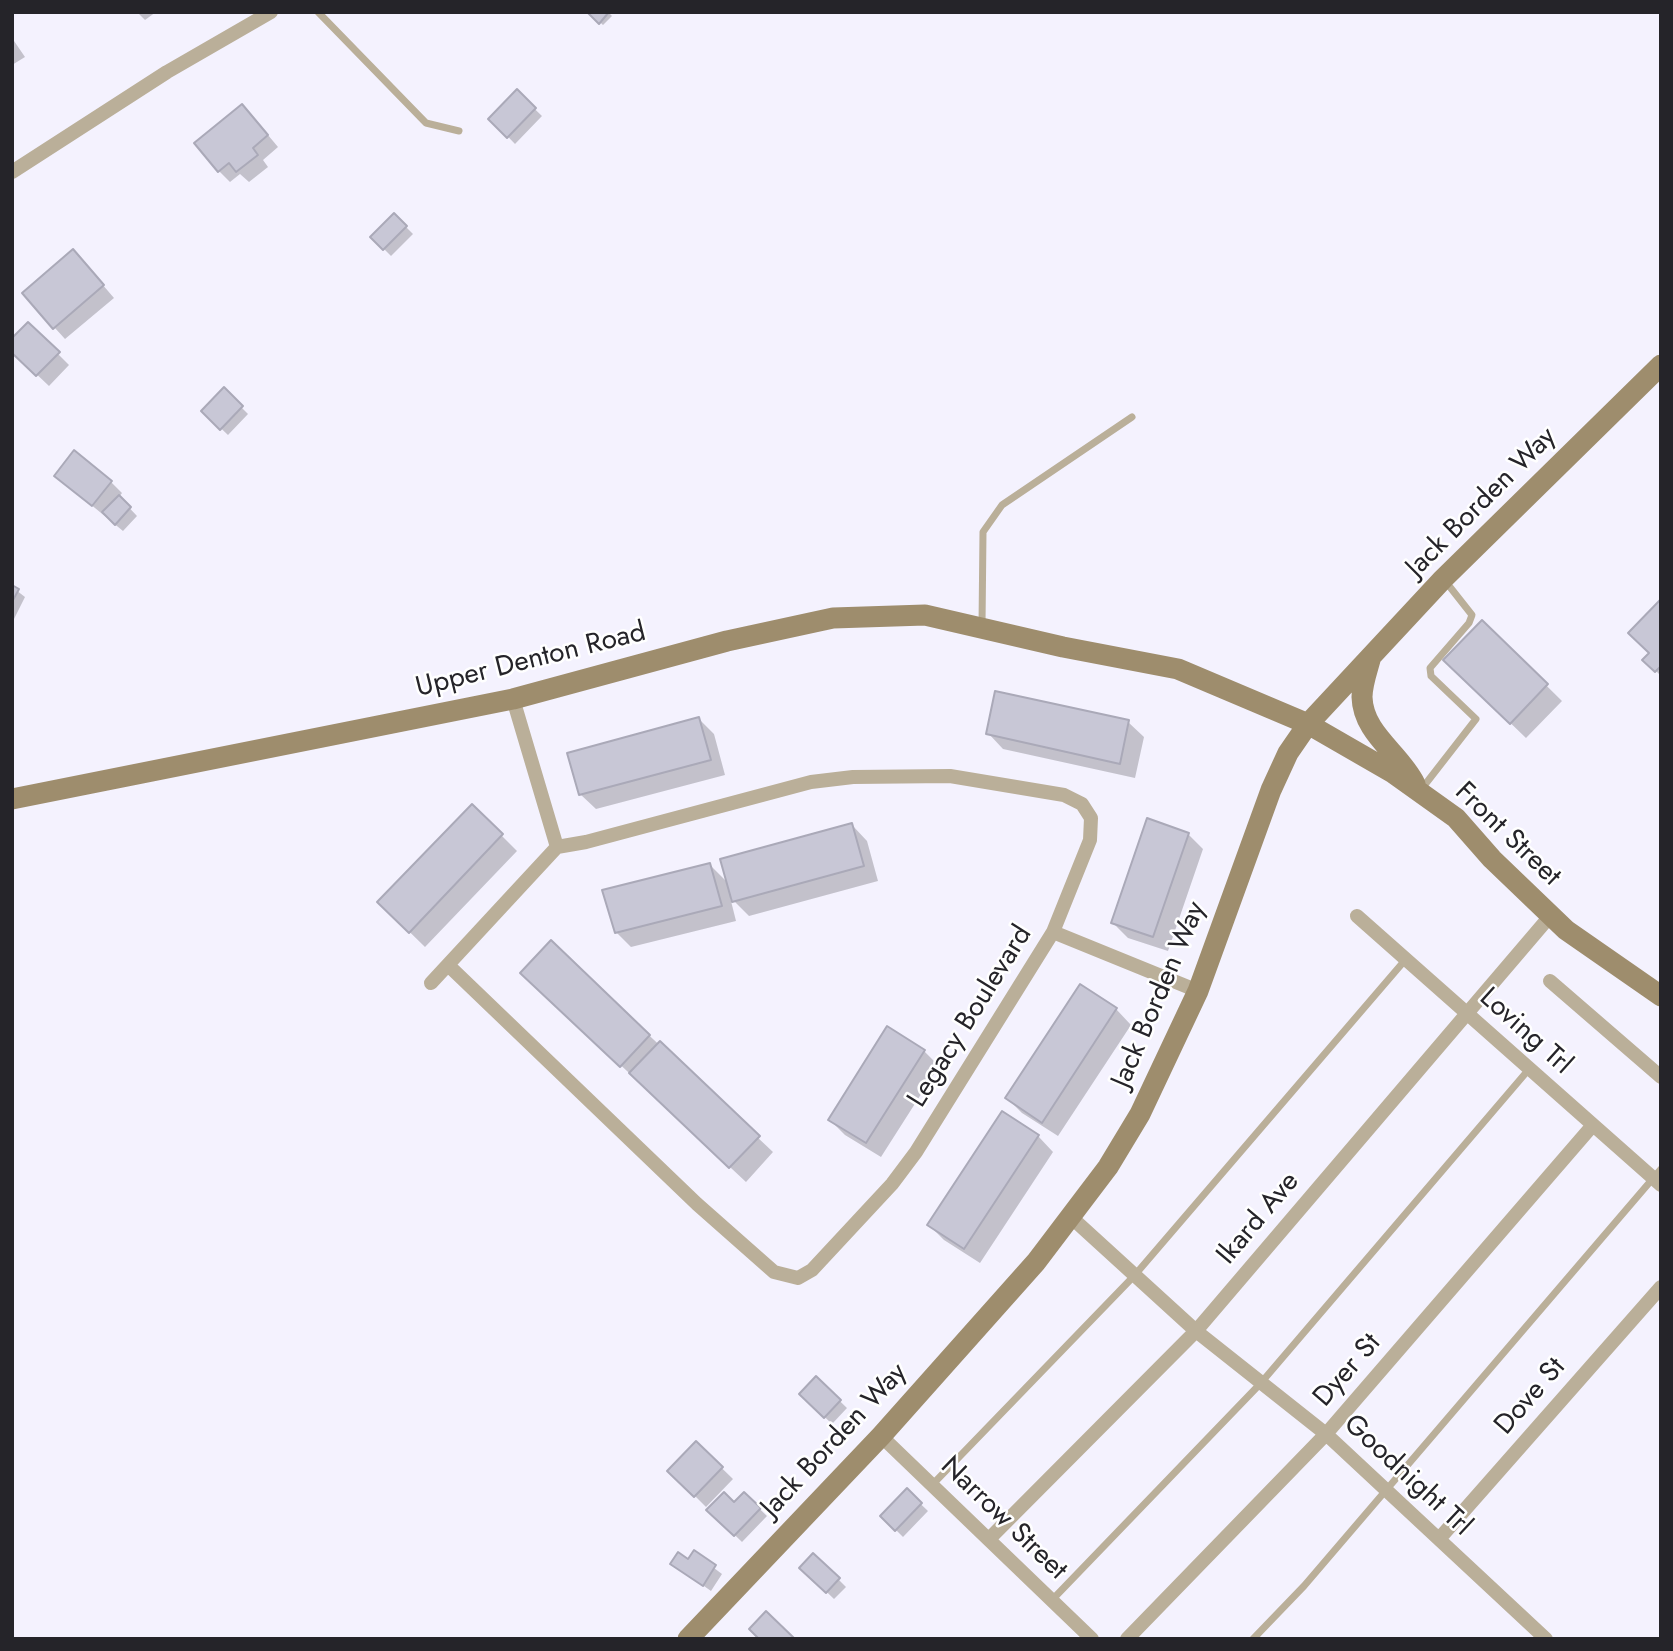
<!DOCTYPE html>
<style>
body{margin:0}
#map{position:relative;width:1673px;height:1651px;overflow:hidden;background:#f4f2fe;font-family:Jost,sans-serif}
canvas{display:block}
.frame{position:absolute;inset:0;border:14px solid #252429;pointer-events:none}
</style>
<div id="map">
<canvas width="1673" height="1651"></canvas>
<div class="frame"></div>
</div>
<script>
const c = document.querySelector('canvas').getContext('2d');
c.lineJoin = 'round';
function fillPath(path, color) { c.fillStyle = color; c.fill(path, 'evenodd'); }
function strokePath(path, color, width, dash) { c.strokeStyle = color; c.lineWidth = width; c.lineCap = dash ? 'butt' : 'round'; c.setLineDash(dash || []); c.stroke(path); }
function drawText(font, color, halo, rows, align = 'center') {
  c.font = font + ' Jost,sans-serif'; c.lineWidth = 5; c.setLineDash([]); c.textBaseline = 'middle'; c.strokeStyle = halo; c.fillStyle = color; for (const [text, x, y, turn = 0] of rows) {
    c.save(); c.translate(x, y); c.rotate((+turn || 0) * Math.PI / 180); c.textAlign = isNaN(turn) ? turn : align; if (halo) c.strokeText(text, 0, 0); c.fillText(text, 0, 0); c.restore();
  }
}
fillPath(new Path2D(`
 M 137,12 L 156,12 L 145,20 Z
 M 589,12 L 608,12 L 612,16 L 603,25 Z
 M 12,38 L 25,57 L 12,65 Z
 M 517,92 L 542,116 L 515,144 L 491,119 Z
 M 253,117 L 278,147 L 263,160 L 268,167 L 249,182 L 240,174 L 230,182 L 219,171 Z
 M 394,215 L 413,234 L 391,256 L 372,237 Z
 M 84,263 L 114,298 L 65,339 L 24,294 Z
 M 28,324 L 69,365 L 49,386 L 12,351 Z
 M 224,390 L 248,414 L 228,435 L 203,411 Z
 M 56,476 L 111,482 L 122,493 L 119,497 L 137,516 L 123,531 Z
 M 12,587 L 25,597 L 12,623 Z
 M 1661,602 L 1661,676 L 1645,660 L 1651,654 Z
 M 1482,622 L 1562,701 L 1526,738 L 1445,660 Z
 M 699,719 L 714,734 L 725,775 L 596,809 L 580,794 Z
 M 1128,722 L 1144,737 L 1135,778 L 1003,749 L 988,733 Z
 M 472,806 L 517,851 L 425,947 L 379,902 Z
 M 852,825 L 867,841 L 878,881 L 749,916 L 730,897 L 736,921 L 631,947 L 616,932 L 710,865 L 728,883 Z
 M 1188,834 L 1203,849 L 1168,951 L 1128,938 L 1113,923 Z
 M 551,943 L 773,1152 L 746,1182 L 538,988 Z
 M 1116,1009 L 1131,1025 L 1058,1136 L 1022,1113 L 1007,1098 Z
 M 924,1051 L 939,1066 L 881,1157 L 845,1135 L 830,1120 Z
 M 1003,1113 L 1038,1136 L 1053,1152 L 980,1263 L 944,1240 L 929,1225 Z
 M 816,1378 L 847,1408 L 832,1424 L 801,1394 Z
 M 696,1443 L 733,1479 L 706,1507 L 670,1471 Z
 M 907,1491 L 928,1511 L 903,1537 L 882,1516 Z
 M 744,1494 L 767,1516 L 742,1542 L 709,1510 L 734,1504 Z
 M 694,1553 L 722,1574 L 711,1591 L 673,1564 L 689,1561 Z
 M 814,1555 L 846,1587 L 834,1599 L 802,1568 Z`), '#0003');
const building = new Path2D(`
 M 587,12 L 609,12 L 599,24 Z
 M 517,89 L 536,108 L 507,138 L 488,119 Z
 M 242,104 L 268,135 L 253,148 L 258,155 L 236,172 L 229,163 L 218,172 L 194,143 Z
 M 394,213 L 407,226 L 383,250 L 370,237 Z
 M 73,249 L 104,285 L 53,329 L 22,293 Z
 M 28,322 L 60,352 L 36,376 L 12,353 L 12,338 Z
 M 224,387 L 243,406 L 220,430 L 201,411 Z
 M 74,450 L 112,481 L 92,506 L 54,476 Z
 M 119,495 L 131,507 L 115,525 L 102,512 Z
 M 12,585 L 19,589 L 12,602 Z
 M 1661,599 L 1661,666 L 1655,672 L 1642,660 L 1649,653 L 1628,633 Z
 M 1482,620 L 1548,684 L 1510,724 L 1443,660 Z
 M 995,691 L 1129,720 L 1120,764 L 986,734 Z
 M 699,717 L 711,760 L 579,795 L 567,753 Z
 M 472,804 L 503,834 L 409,933 L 377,902 Z
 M 1147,818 L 1189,833 L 1153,937 L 1111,923 Z
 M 852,823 L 864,866 L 732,902 L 720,859 Z
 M 710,863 L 722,906 L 615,933 L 602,890 Z
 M 551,940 L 650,1035 L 620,1067 L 520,973 Z
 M 1080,984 L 1117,1008 L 1042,1123 L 1005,1098 Z
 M 887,1026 L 925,1050 L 866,1143 L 828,1120 Z
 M 660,1041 L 760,1136 L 729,1168 L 629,1073 Z
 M 1002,1111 L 1039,1135 L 964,1249 L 927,1225 Z
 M 816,1376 L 841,1400 L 824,1418 L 799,1394 Z
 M 696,1441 L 723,1467 L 694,1497 L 667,1471 Z
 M 907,1488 L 922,1503 L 895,1531 L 880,1516 Z
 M 724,1492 L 734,1502 L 744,1492 L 761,1508 L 734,1536 L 706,1510 Z
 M 694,1550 L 716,1565 L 703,1586 L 670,1564 L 678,1552 L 688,1559 Z
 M 813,1553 L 840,1578 L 826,1593 L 799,1568 Z
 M 766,1611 L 795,1639 L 759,1639 L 749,1629 Z`);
fillPath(building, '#c8c7d6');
strokePath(building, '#aaa9b8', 2);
strokePath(new Path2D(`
 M 318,12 L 426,123 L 459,131
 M 982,625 L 983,532 L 1002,505 L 1132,417
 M 1420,791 L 1476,719 L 1431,676 L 1430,668 L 1469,623 L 1472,615 L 1446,582
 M 932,1485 L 1134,1276 L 1406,959
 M 1052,1600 L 1260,1384 L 1530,1068
 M 1253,1639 L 1304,1586 L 1661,1169`), '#baaf99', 7);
strokePath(new Path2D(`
 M 12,172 L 167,72 L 271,12
 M 1357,916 L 1661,1185
 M 1053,932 L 1198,991
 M 448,965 L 697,1204 L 774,1272 L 798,1278 L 812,1270 L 892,1184 L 916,1152 L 1053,932 L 1090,840 L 1091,818 L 1082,804 L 1064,795 L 950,776 L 853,777 L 811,782 L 586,842 L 557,847
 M 1550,981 L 1661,1077
 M 431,983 L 557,847 L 513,699
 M 1072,1218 L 1196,1331 L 1326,1434 L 1546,1639
 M 881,1436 L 1092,1639
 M 989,1539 L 1196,1331 L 1551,915
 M 1439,1539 L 1661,1287
 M 1127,1639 L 1326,1434 L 1593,1125`), '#baaf99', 14);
strokePath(new Path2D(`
 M 1370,660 C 1367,671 1362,685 1362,697 C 1363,734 1400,753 1415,784
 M 12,799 L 513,699 L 727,641 L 833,618 L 925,615 L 1063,647 L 1178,669 L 1308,724 L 1393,773 L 1456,818 L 1492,859 L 1566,930 L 1661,996
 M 688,1639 L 881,1436 L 1036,1262 L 1108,1167 L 1140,1114 L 1198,991 L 1271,790 L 1288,753 L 1308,724 L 1443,579 L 1661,365`), '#9e8d6d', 21);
drawText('28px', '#252429', '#fff', [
 ["Jack Borden Way",1482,503,-45],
 ["Upper Denton Road",531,661,-14],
 ["Front Street",1507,835,44],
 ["Jack Borden Way",1160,995,-67],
 ["Legacy Boulevard",971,1017,-58],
 ["Loving Trl",1525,1032,42],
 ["Ikard Ave",1259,1219,-50],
 ["Dyer St",1348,1371,-49],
 ["Dove St",1531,1397,-49],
 ["Jack Borden Way",835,1441,-47],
 ["Goodnight Trl",1407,1476,43],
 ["Narrow Street",1003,1519,44]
]);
</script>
